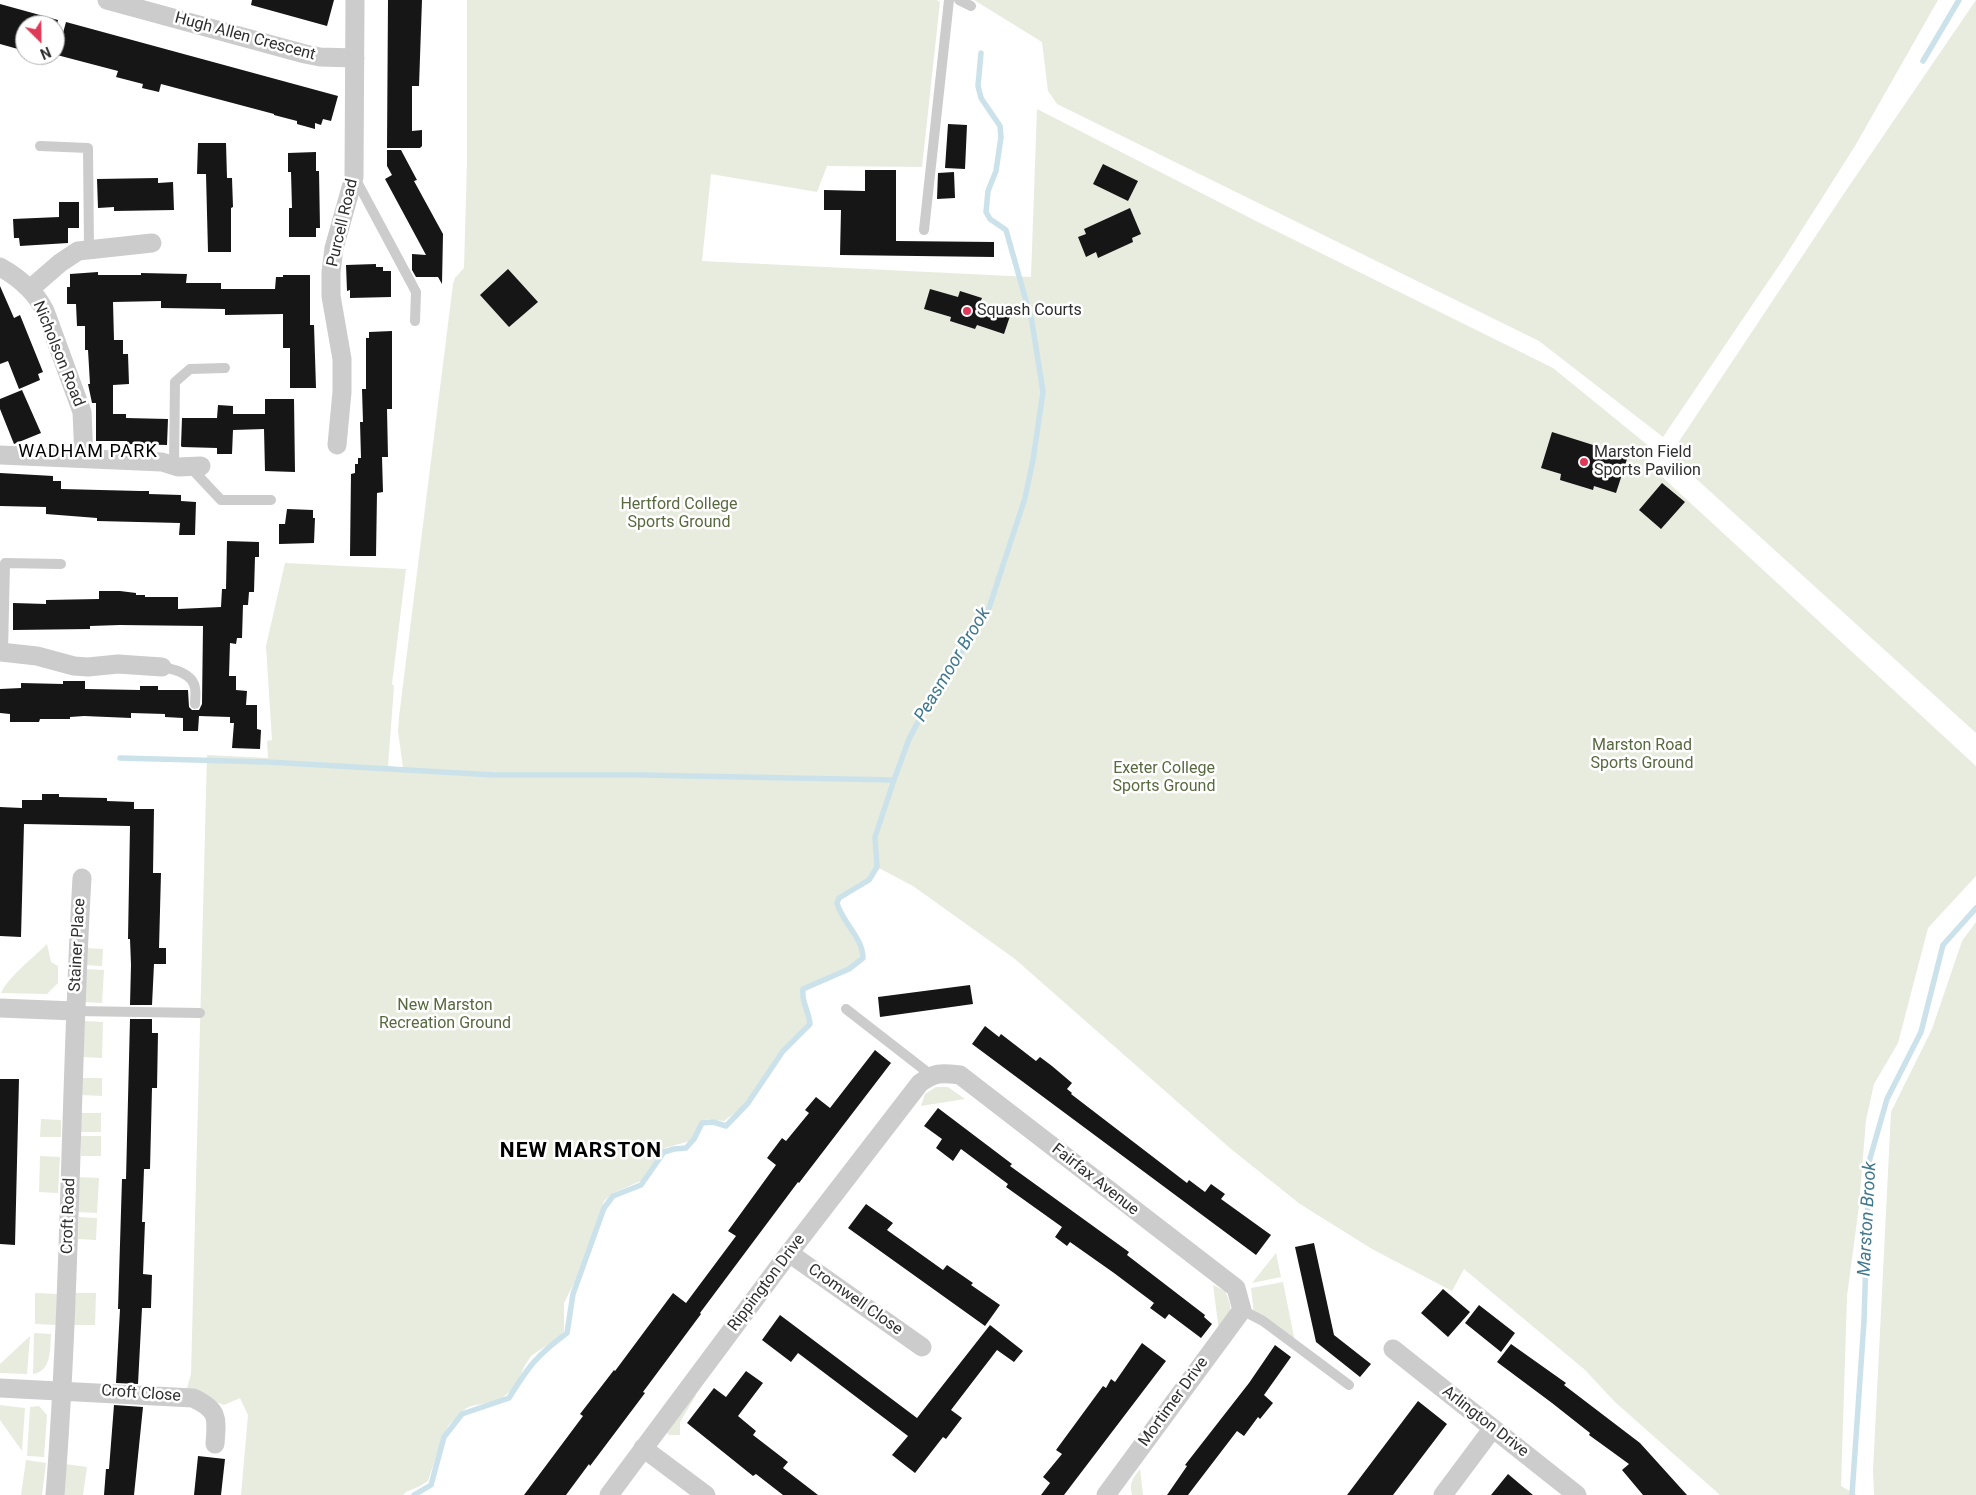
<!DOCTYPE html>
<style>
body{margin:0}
#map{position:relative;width:1976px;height:1495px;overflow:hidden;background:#fff;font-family:Roboto,sans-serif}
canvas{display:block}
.north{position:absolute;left:15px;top:15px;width:50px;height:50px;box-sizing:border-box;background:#fff;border:1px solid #acacac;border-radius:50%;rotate:157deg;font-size:14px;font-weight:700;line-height:20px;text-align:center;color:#2f2f2f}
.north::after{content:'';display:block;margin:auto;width:18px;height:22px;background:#de3a58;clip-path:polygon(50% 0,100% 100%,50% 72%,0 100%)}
</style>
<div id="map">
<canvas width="1976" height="1495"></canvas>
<div class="north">N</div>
</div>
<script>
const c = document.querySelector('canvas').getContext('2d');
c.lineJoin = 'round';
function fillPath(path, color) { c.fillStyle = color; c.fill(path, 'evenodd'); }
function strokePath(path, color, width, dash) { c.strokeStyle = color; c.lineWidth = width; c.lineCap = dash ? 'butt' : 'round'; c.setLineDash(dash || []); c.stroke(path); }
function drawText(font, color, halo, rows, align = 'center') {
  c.font = font + ' Roboto,sans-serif'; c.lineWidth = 5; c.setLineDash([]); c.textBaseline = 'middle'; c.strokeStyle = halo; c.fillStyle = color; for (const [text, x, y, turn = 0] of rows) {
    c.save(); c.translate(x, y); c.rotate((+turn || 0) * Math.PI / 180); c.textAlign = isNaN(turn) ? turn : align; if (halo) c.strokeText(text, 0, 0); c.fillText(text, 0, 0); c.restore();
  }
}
fillPath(new Path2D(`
 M 467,0 L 937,0 L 940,2 L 922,167 L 827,166 L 817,192 L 711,174 L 702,261 L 1031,277 L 1037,109 L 1256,221 L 1553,368 L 1650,447 L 1647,463 L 1976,766 L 1976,876 L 1928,928 L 1898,1043 L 1874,1084 L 1866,1120 L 1859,1206 L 1847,1296 L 1841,1486 L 1857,1495 L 1720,1495 L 1615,1402 L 1584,1369 L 1464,1269 L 1452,1291 L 1372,1249 L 1300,1204 L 1231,1149 L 1015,959 L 913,886 L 877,867 L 869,880 L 840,898 L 837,903 C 842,922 863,938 863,958 L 849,969 L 803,989 C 801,1002 809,1011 810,1024 L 790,1040 L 748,1103 L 724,1121 C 696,1117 703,1120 690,1141 L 665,1148 L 643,1180 L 613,1193 L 604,1201 L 574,1283 L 564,1303 L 564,1331 L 559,1337 L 531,1356 L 524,1367 L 516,1386 L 507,1394 L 498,1401 L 471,1406 L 465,1409 L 449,1425 L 443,1435 L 428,1481 L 420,1486 L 406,1492 L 403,1495 L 241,1495 L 248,1415 L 240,1398 L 224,1405 L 186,1392 L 191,1374 L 207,755 L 268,758 L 267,741 L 272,740 L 266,646 L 285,563 L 406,569 L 392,684 L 394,686 L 388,766 L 403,768 L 398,731 L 399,717 L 453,284 L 455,278 L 464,268 L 467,162 Z
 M 974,0 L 1938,0 L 1855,146 L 1784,258 L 1663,437 L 1539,341 L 1057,104 L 1048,91 L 1042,42 Z
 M 1976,0 L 1976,733 L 1670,455 L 1845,192 Z
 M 1976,922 L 1976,1495 L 1874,1495 L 1873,1471 L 1891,1112 L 1932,1029 L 1962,941 Z
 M 47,944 L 51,962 L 58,966 L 58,983 L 47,994 L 1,993 C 9,976 33,958 47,944 Z
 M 86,948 L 103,949 L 102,966 L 85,965 Z
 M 84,969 L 104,970 L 102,1003 L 82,1002 Z
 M 85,1021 L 103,1022 L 102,1058 L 83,1057 Z
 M 82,1078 L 102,1078 L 102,1096 L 81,1095 Z
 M 936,1087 L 948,1087 L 965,1099 L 921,1106 L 925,1094 Z
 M 80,1113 L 101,1113 L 101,1132 L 80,1132 Z
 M 41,1119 L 61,1120 L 61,1137 L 40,1137 Z
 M 81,1136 L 101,1136 L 101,1156 L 81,1156 Z
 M 40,1156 L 60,1157 L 58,1193 L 39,1192 Z
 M 78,1177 L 99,1178 L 97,1213 L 76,1212 Z
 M 79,1217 L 97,1218 L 96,1240 L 78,1239 Z
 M 1276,1253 L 1281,1277 L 1252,1283 Z
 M 1283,1282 L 1295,1342 L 1254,1314 L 1251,1288 Z
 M 1213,1285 L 1225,1291 C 1234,1311 1232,1314 1219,1331 Z
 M 35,1293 L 57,1294 L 56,1325 L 35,1324 Z
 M 76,1293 L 96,1293 L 95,1325 L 73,1325 Z
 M 34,1333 L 51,1334 C 50,1348 52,1371 33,1374 Z
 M 30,1336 L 27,1374 L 0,1373 L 0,1364 Z
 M 694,1394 L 696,1395 L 680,1422 L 680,1435 L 669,1435 L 667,1433 Z
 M 0,1405 L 25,1408 L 22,1451 L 0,1420 Z
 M 39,1406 L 47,1415 L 44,1457 L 27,1456 L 30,1407 Z
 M 26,1460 L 46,1463 L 42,1495 L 21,1495 Z
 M 65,1464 L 87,1467 L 83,1495 L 61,1495 Z
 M 1140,1469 L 1143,1495 L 1132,1495 C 1129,1483 1133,1478 1140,1469 Z`), '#e7ecde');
strokePath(new Path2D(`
 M 1923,61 L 1959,0
 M 120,758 L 268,762 L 494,775 L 642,775 L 894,780
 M 414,1495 L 431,1485 L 444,1437 L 462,1414 L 509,1398 C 528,1367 537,1355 567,1333 L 573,1294 L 604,1208 L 613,1196 L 641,1185 L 664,1152 L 674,1149 L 686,1148 L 694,1139 L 702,1123 L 713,1122 L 726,1126 L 748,1103 L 783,1051 L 810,1024 C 809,1011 801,1002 803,989 L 849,969 L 863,958 C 863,938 842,922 837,903 L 839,898 L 869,880 L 877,867 L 875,837 L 894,780 L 909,739 L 930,699 L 987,614 L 1025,498 L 1033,460 L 1043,392 L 1032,322 L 1006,230 L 990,219 L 986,212 L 988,191 L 996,171 L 1001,137 L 1000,126 L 981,98 L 978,86 L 981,53
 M 1852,1495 L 1864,1321 L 1869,1162 L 1887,1099 L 1921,1032 L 1943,945 L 1976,908`), '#cbe2eb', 5.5);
fillPath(new Path2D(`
 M 252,0 L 334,0 L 327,26 L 251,5 Z
 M 388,0 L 422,0 L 419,86 L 412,86 L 412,131 L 422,130 L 422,146 L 420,148 L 387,148 Z
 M 0,4 L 58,20 L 57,25 L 25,25 L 25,51 L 0,44 Z
 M 66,22 L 338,96 L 331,121 L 323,119 L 321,125 L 315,123 L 315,129 L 297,124 L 297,121 L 274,115 L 274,114 L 161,84 L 159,92 L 142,88 L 143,84 L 116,77 L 118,71 L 57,55 Z
 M 948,124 L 967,125 L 965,169 L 945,168 Z
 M 198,143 L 226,143 L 227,178 L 232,178 L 233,207 L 231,208 L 231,252 L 208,252 L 206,174 L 197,174 Z
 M 387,150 L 401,150 L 417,180 L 414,181 L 443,234 L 442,284 L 438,277 L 416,277 L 412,270 L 412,254 L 426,255 L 385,179 L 392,175 L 387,166 Z
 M 316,152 L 316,171 L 319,171 L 320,228 L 316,228 L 316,237 L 289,237 L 289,208 L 292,208 L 291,172 L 288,172 L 288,153 Z
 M 1103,164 L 1138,181 L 1128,201 L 1093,184 Z
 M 865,170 L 896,170 L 896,241 L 994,242 L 994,257 L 840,255 L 841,210 L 824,210 L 824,190 L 865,191 Z
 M 954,172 L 955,198 L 937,199 L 938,173 Z
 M 158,178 L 158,183 L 173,182 L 174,210 L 114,211 L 114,207 L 98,208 L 97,179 Z
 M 59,202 L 79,202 L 79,228 L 68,228 L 68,243 L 20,246 L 19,238 L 14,238 L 13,219 L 59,217 Z
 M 1130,208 L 1141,234 L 1132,238 L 1133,242 L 1098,258 L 1096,252 L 1086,257 L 1078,237 L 1086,234 L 1084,229 Z
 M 376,264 L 376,267 L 383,267 L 383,271 L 391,271 L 391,297 L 350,298 L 350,290 L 347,291 L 346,265 Z
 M 508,269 L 538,302 L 509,327 L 480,295 Z
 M 98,272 L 98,275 L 141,275 L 141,273 L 187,274 L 186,283 L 221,283 L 221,289 L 275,289 L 276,277 L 283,277 L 283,275 L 310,275 L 310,325 L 314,325 L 316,388 L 290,388 L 290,348 L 283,348 L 283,314 L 225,315 L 225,309 L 161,308 L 161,301 L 113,302 L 114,340 L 123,340 L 123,354 L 128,354 L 129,384 L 113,385 L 113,414 L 126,414 L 126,418 L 168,419 L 167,445 L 127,444 L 127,441 L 96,441 L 96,403 L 92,403 L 88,384 L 90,384 L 88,350 L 85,350 L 85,326 L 77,326 L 76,304 L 67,304 L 67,287 L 70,287 L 70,274 Z
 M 0,286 L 14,318 L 20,315 L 43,372 L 38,374 L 40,380 L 19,389 L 8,361 L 0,364 Z
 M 930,289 L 958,297 L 960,291 L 982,298 L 980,303 L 1011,313 L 1004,334 L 977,325 L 975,329 L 950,321 L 951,317 L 924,309 Z
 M 392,331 L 392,409 L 387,409 L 388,457 L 382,457 L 383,492 L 377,493 L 376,556 L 350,556 L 351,474 L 355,473 L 355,464 L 358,464 L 358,458 L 361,458 L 360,422 L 363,422 L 362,389 L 366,389 L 366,338 L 369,338 L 369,332 Z
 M 22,390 L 41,433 L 14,444 L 0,409 L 0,399 Z
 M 265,399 L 294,399 L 295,472 L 265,471 L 264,429 L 233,430 L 232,454 L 217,454 L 217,448 L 182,447 L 181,446 L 182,418 L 217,418 L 218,405 L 233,406 L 233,414 L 265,414 Z
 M 1552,432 L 1628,456 L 1616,493 L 1594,486 L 1593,490 L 1560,480 L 1561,474 L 1541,468 Z
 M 0,473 L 53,476 L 53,481 L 61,481 L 61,489 L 140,491 L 149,491 L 149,494 L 181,495 L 181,501 L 196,502 L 195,535 L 179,535 L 180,523 L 97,521 L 97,518 L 46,514 L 46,507 L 0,506 Z
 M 1662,483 L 1685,502 L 1661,529 L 1639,510 Z
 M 287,509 L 313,510 L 313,518 L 315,518 L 314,543 L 279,544 L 279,524 L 285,524 Z
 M 227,541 L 259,542 L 259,557 L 255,557 L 254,592 L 249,592 L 248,605 L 243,605 L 242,638 L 237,638 L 236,644 L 230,643 L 229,676 L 236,676 L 236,690 L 247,691 L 246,705 L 257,705 L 257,729 L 261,730 L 260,749 L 232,748 L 234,723 L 230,723 L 230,717 L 199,716 L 198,731 L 183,731 L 183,718 L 165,717 L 165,714 L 131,713 L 131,718 L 84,716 L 70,717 L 70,719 L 40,719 L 39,722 L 10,722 L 10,714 L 0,713 L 0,689 L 21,688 L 21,683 L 63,684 L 63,681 L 85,681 L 85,689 L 140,690 L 140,686 L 158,686 L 158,690 L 188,690 L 189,707 L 192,710 L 199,710 L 202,704 L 203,626 L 120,625 L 90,626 L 90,629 L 13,630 L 13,603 L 46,604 L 46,600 L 99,599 L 99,591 L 120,591 L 136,593 L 136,595 L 145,595 L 145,597 L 178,597 L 178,609 L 221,607 L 222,589 L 226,589 Z
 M 42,794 L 59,794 L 59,797 L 107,798 L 107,801 L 134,802 L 134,809 L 154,809 L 153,873 L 161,873 L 159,948 L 166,948 L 166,964 L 154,964 L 152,1005 L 130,1005 L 131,965 L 130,939 L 128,939 L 130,826 L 24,824 L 21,937 L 0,936 L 0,807 L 22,808 L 22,800 L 42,800 Z
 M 970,985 L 973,1004 L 880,1017 L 878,997 Z
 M 130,1019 L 152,1019 L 152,1033 L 158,1033 L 157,1088 L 152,1088 L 150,1169 L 144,1169 L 143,1197 L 142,1222 L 145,1222 L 143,1274 L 152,1275 L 151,1308 L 142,1308 L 138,1384 L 116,1383 L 120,1309 L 118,1309 L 122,1179 L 126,1179 Z
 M 985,1026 L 999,1037 L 1001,1034 L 1036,1061 L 1040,1057 L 1052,1066 L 1072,1083 L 1067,1089 L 1072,1093 L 1071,1094 L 1187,1183 L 1189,1180 L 1205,1192 L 1211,1184 L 1225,1194 L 1221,1199 L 1271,1235 L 1256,1255 L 972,1044 Z
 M 875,1050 L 891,1063 L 799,1183 L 798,1182 L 700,1313 L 701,1314 L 643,1392 L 645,1393 L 590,1466 L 589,1464 L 566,1495 L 524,1495 L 583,1416 L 580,1414 L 614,1370 L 615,1371 L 673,1293 L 686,1303 L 736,1236 L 728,1231 L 776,1165 L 767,1158 L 782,1138 L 786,1141 L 809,1113 L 805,1110 L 816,1097 L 830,1108 Z
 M 0,1079 L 19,1079 L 15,1245 L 0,1244 Z
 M 938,1108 L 1012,1164 L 1010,1166 L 1129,1252 L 1127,1255 L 1205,1315 L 1204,1317 L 1212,1324 L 1201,1338 L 1169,1314 L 1165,1319 L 1150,1308 L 1154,1303 L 1114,1273 L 1070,1242 L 1067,1246 L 1055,1237 L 1062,1227 L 1006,1187 L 1008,1184 L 961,1149 L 953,1161 L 936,1148 L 942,1139 L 924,1126 Z
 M 866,1204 L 893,1223 L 887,1230 L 943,1270 L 947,1265 L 973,1283 L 971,1285 L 1000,1305 L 985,1326 L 848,1228 Z
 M 1314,1243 L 1334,1335 L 1371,1364 L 1360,1377 L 1316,1342 L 1295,1247 Z
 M 1443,1289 L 1470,1312 L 1448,1337 L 1421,1313 Z
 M 1479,1305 L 1515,1333 L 1501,1352 L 1465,1323 Z
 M 780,1315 L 917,1418 L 990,1325 L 1023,1351 L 1014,1362 L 997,1350 L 951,1410 L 962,1418 L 946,1439 L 943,1437 L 915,1473 L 892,1455 L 908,1436 L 798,1353 L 791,1362 L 762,1340 Z
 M 1142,1343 L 1166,1361 L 1064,1495 L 1041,1495 L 1050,1483 L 1043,1477 L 1062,1454 L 1056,1450 L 1103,1386 L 1106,1388 L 1111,1379 L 1115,1382 Z
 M 1511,1344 L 1566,1383 L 1564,1385 L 1640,1443 L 1687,1495 L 1643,1495 L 1622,1470 L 1629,1464 L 1589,1435 L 1590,1433 L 1552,1403 L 1497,1362 Z
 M 1275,1345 L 1291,1357 L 1264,1395 L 1273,1403 L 1260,1419 L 1258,1417 L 1244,1436 L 1237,1431 L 1188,1495 L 1167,1495 L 1187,1466 L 1185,1465 L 1249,1383 Z
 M 746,1371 L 763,1383 L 738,1416 L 756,1431 L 753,1435 L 788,1462 L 783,1468 L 818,1495 L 783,1495 L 756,1474 L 753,1476 L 687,1423 L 714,1388 L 726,1397 Z
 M 1418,1401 L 1447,1424 L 1393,1495 L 1347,1495 Z
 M 114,1405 L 143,1407 L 134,1495 L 104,1495 L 106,1469 L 109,1469 Z
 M 198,1456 L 225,1459 L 221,1495 L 194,1495 Z
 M 1508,1474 L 1533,1495 L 1491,1495 Z`), '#161616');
strokePath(new Path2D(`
 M 959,0 L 971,6
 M 40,146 L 88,148 L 89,248
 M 355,178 L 416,292 L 415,321
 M 924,230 L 949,0
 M 174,466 L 175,382 L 190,369 L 225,368
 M 190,467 L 221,500 L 271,500
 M 3,652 L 5,563 L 61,564
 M 162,667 C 174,669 193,674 195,688 C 196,693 195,699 195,704
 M 846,1009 L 931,1075
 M 75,1011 L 200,1013
 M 1242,1310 L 1263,1321 L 1349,1385`), '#ccc', 10);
strokePath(new Path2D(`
 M 107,0 L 305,54 L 320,57 L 355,58
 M 0,267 C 20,278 35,291 45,311 L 82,412 L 84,458
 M 30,289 L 60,263 L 78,251 L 152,243
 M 337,445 L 342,392 L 342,359 L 331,296 L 331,272 L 334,248 L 354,177 L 355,0
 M 0,455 L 162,462 L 178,467 L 201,466
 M 0,652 L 37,656 L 74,666 L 88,667 L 118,664 L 162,667
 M 0,1008 L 75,1011
 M 789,1253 L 922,1347
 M 1393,1349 L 1577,1495
 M 0,1388 L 193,1398 C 219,1410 217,1418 215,1444
 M 643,1448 L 706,1495
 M 55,1495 C 71,1290 70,1084 82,878
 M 609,1495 L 789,1253 L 920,1083 C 936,1072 941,1073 960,1075 L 1236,1288 L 1242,1310 L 1106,1495
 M 1443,1495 L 1493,1428`), '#ccc', 19);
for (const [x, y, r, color] of [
 [967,311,5,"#de3a58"],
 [1584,462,5,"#de3a58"]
]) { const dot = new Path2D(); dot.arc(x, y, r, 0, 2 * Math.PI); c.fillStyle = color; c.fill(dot); strokePath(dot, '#fff', 2); }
drawText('16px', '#2f2f2f', '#fff', [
 ["Hugh Allen Crescent",245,37,15],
 ["Purcell Road",343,223,-77],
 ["Nicholson Road",58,354,68],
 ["Stainer Place",78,945,-87],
 ["Fairfax Avenue",1095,1180,38],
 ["Croft Road",69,1216,-88],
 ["Rippington Drive",767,1283,-53],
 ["Cromwell Close",855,1300,35],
 ["Croft Close",141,1394,4],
 ["Mortimer Drive",1174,1402,-54],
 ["Arlington Drive",1485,1422,38]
]);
drawText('16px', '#2f2f2f', '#fff', [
 ["Squash Courts",977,311],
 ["Marston Field",1594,453],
 ["Sports Pavilion",1594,471]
], 'left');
drawText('16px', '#57693e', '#fff', [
 ["Hertford College",679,505],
 ["Sports Ground",679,523],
 ["Marston Road",1642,746],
 ["Sports Ground",1642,764],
 ["Exeter College",1164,769],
 ["Sports Ground",1164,787],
 ["New Marston",445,1006],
 ["Recreation Ground",445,1024]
]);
c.letterSpacing = '1px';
drawText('18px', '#000', '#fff', [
 ["WADHAM PARK",88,452]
]);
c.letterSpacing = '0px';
drawText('italic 18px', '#40798e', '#fff', [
 ["Peasmoor Brook",953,665,-59],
 ["Marston Brook",1868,1219,-87]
]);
c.letterSpacing = '1px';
drawText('bold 21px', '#000', '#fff', [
 ["NEW MARSTON",581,1152]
]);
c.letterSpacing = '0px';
</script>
